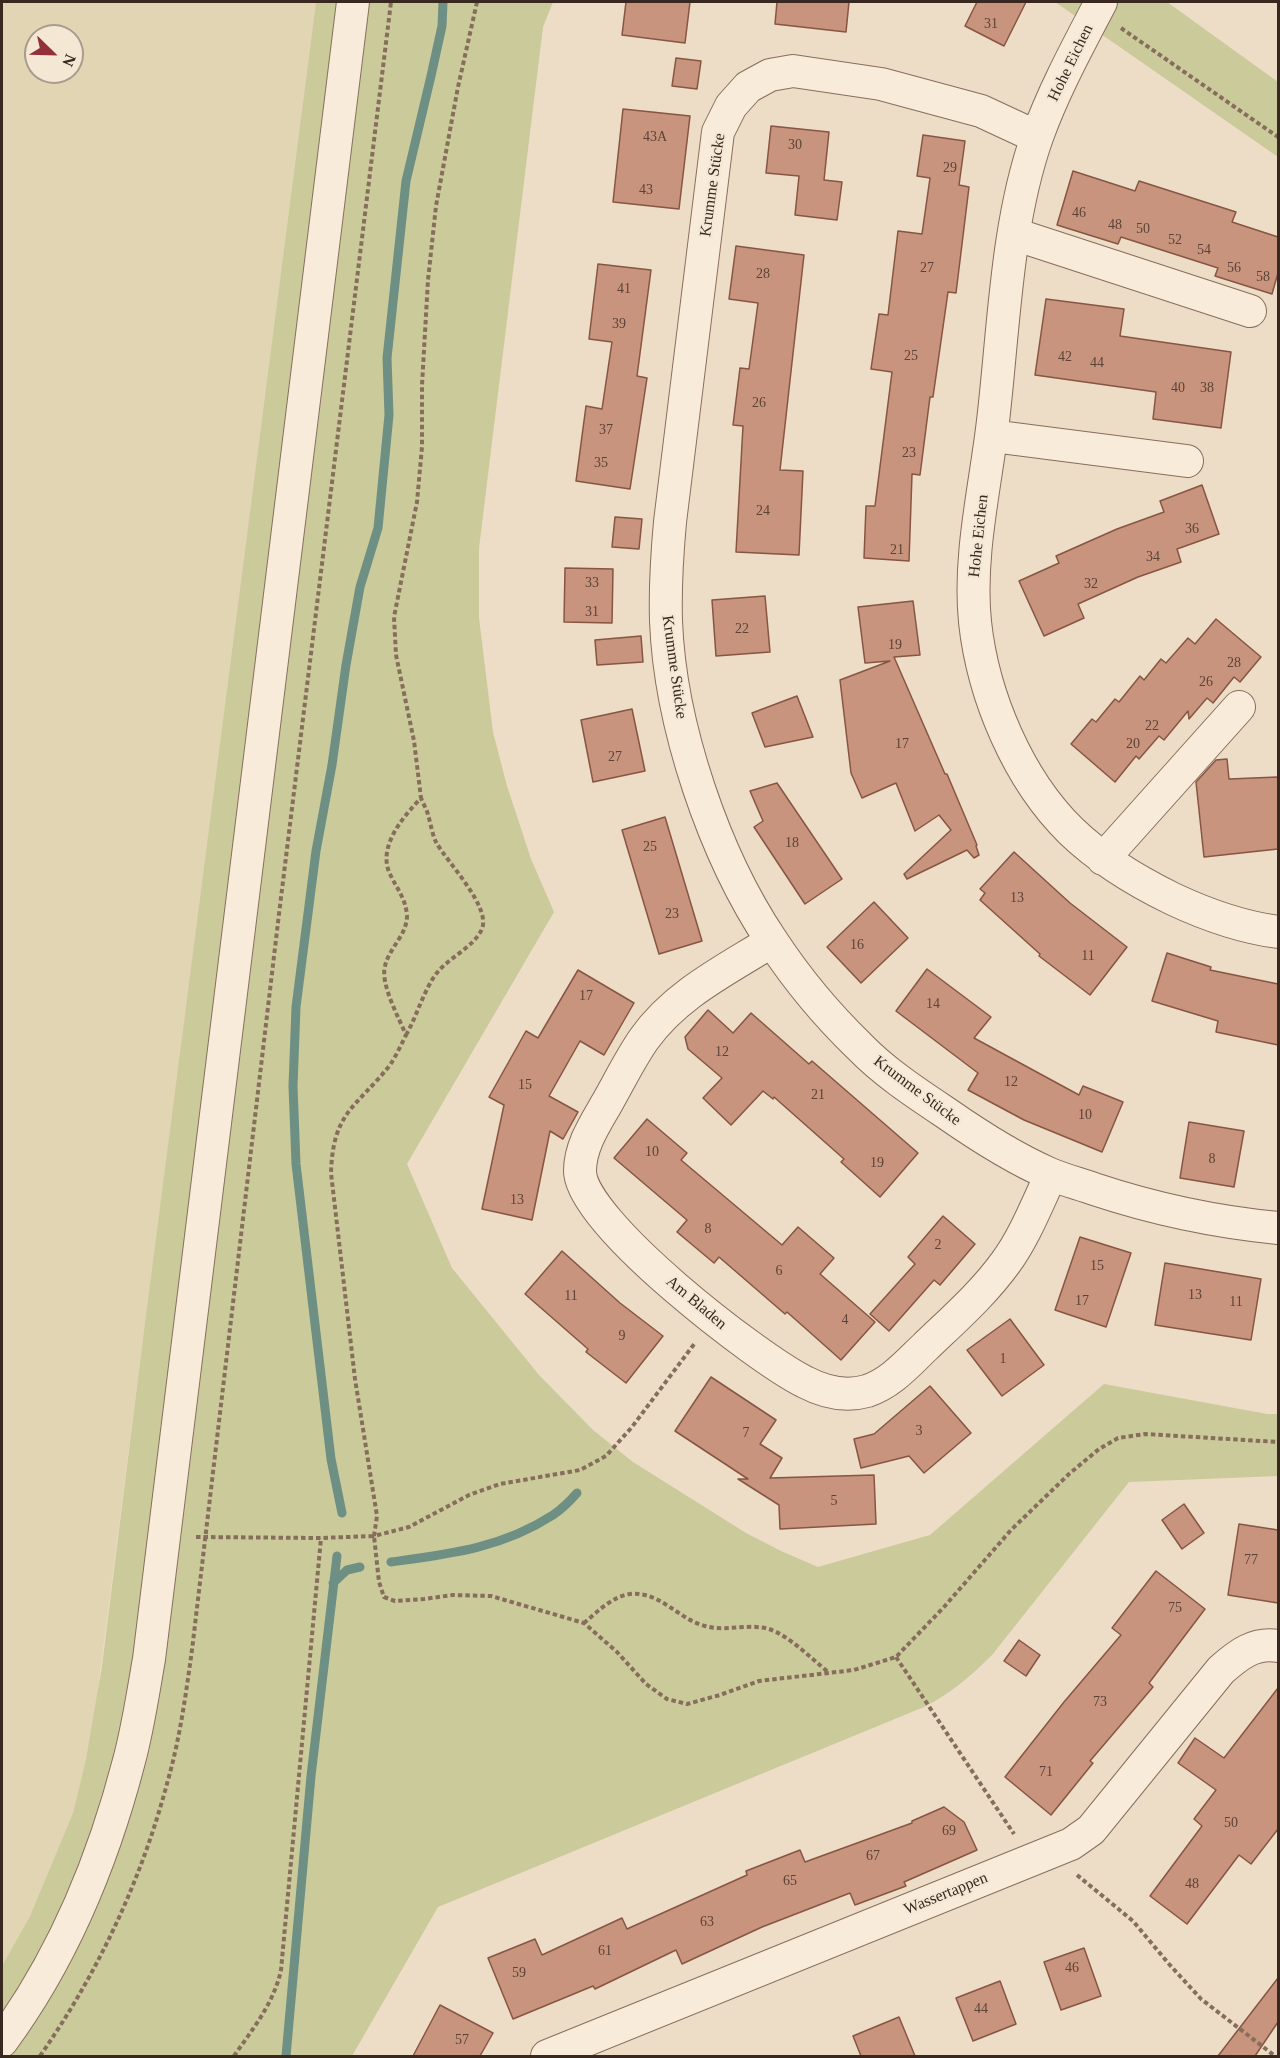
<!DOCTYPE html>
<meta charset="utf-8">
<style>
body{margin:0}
#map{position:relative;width:1280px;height:2058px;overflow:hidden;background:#eddcc6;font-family:Georgia,serif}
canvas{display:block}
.frame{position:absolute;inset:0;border:3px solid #382820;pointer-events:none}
.north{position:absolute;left:24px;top:24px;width:60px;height:60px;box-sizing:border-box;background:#f4e8d5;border:2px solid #a99b8d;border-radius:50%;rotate:113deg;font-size:16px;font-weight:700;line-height:24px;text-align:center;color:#382820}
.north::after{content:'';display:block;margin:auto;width:21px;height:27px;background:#942f3c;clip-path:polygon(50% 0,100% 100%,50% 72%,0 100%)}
</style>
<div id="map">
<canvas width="1280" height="2058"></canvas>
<div class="frame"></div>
<div class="north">N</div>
</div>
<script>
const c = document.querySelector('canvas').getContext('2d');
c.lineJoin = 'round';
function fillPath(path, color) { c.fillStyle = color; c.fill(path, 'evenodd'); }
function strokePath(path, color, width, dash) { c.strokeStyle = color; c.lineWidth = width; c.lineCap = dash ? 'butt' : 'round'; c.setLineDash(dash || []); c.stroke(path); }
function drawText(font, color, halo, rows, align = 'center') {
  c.font = font + ' Georgia,serif'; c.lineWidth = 4.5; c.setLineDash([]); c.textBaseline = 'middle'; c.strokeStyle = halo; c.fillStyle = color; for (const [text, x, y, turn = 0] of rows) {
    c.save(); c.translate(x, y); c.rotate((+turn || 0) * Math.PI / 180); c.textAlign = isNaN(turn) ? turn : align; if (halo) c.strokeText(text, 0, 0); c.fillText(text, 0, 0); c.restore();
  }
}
fillPath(new Path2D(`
 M 2,2 L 316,2 L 95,1711 L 86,1759 L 73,1813 L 30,1916 L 2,1966 ZM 36,36 L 72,36 L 72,72 L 36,72 Z`), '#e2d5b4');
fillPath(new Path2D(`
 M 316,2 L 553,2 L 543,27 L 479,548 L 479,618 L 493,732 L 507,786 L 531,859 L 554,912 L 407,1164 L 452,1268 L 539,1375 L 593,1430 L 633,1462 L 746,1533 L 781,1551 L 818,1567 L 930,1535 L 1104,1384 L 1267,1414 L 1278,1414 L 1278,1476 L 1129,1482 L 992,1655 C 971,1676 950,1694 924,1707 L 438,1907 L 352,2056 L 2,2056 L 2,1966 L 30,1916 L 73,1813 L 86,1759 L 102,1666 L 146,1315 Z
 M 1055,2 L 1167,2 L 1278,82 L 1278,157 Z`), '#cbca9a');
strokePath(new Path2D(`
 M 342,1513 L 331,1459 L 296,1164 L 293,1086 L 296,1007 L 316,851 L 332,765 L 346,665 L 360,587 L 378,528 L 389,415 L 387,358 L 406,181 L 431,76 L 442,26 L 443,2
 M 391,1562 C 450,1554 502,1548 553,1515 C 562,1509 570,1501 577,1493
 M 333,1583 L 347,1570 L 360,1567
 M 286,2056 L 311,1776 L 337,1556`), '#6e8f83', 9);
const building = new Path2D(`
 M 626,2 L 690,2 L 685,43 L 622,35 Z
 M 777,2 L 849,2 L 846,32 L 775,24 Z
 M 977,2 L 1026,2 L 1004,46 L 965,26 Z
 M 676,58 L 701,61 L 697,89 L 672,86 Z
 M 623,109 L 690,116 L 679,209 L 613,202 Z
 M 771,126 L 829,132 L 824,180 L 842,182 L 837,220 L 795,215 L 799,176 L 766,173 Z
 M 923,135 L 965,141 L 959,185 L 969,187 L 956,293 L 948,292 L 933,397 L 930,397 L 920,475 L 912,474 L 909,561 L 864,558 L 866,506 L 875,506 L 892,372 L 871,369 L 879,314 L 888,315 L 898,231 L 922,234 L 930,178 L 917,176 Z
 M 1073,171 L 1135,191 L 1139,181 L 1236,212 L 1232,222 L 1278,237 L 1278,273 L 1272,294 L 1215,276 L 1218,268 L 1121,237 L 1118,244 L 1057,225 Z
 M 736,246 L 804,255 L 780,470 L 803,471 L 799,555 L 736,552 L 743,426 L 733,425 L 740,368 L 749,369 L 758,303 L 729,299 Z
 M 598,264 L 651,270 L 637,376 L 647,378 L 630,489 L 576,481 L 586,406 L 602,409 L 612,342 L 589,339 Z
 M 1046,299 L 1124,309 L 1120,336 L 1231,352 L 1221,428 L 1153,419 L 1156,392 L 1035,375 Z
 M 1202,485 L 1219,534 L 1177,549 L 1181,562 L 1138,577 L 1078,604 L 1084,618 L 1044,636 L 1019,581 L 1059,563 L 1056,556 L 1117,529 L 1164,512 L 1160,501 Z
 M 615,517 L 642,519 L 639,549 L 612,547 Z
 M 565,568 L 613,569 L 612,623 L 564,622 Z
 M 765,596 L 770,652 L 716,656 L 712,600 Z
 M 913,601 L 920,655 L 894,657 L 945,774 L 947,774 L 977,845 L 976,846 L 979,855 L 974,858 L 967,850 L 907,879 L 904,874 L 951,830 L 939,815 L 915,831 L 896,783 L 862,798 L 851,773 L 840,680 L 890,661 L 865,663 L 858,607 Z
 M 1216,619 L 1261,657 L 1240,682 L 1234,677 L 1213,703 L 1207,698 L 1189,719 L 1188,711 L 1164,740 L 1159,736 L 1139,759 L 1136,756 L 1115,782 L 1071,744 L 1092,719 L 1096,722 L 1115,699 L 1119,702 L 1140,676 L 1144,680 L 1161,659 L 1166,663 L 1188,638 L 1195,644 Z
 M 641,636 L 643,662 L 597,665 L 595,640 Z
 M 797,696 L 813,737 L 765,747 L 752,713 Z
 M 632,709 L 645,771 L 593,782 L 581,720 Z
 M 1227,759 L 1229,779 L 1278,777 L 1278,849 L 1204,857 L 1196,782 L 1216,760 Z
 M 777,783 L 842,879 L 805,904 L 754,827 L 763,821 L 750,791 Z
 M 665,817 L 702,941 L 659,954 L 622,830 Z
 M 1014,852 L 1070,903 L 1127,947 L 1090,995 L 1039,956 L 1040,954 L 980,900 L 985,893 L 980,889 Z
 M 874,902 L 908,938 L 861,983 L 827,947 Z
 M 1167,953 L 1211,967 L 1210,970 L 1278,984 L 1278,1045 L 1216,1032 L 1218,1021 L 1152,1001 Z
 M 927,969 L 991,1017 L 974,1038 L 1079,1095 L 1083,1086 L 1123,1102 L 1102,1152 L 1024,1120 L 968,1090 L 978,1073 L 896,1011 Z
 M 578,970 L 634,1003 L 604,1055 L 580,1041 L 549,1096 L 578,1112 L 563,1139 L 550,1131 L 532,1220 L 482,1209 L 504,1105 L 489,1097 L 526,1031 L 538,1038 Z
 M 708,1010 L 733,1033 L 751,1013 L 809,1064 L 812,1061 L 918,1153 L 880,1197 L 841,1162 L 844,1159 L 774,1097 L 773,1099 L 763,1091 L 731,1125 L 703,1098 L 722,1078 L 688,1049 L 685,1037 Z
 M 647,1119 L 687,1153 L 681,1160 L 782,1245 L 798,1227 L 834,1258 L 820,1274 L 875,1322 L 841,1360 L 787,1312 L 785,1314 L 719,1257 L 714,1263 L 677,1232 L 687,1220 L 614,1158 Z
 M 1189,1122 L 1244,1131 L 1234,1187 L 1180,1178 Z
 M 943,1216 L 975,1244 L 940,1285 L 934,1280 L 889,1331 L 870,1314 L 915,1264 L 908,1257 Z
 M 1080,1237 L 1131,1253 L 1106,1327 L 1055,1310 Z
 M 562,1251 L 620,1303 L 663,1336 L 626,1383 L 586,1352 L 588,1349 L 525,1294 Z
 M 1165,1263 L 1261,1279 L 1251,1340 L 1155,1325 Z
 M 1010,1319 L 1044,1365 L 1002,1396 L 967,1350 Z
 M 711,1377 L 776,1420 L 760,1444 L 782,1458 L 770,1478 L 874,1475 L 876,1524 L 780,1529 L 779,1505 L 738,1479 L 748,1479 L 675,1431 Z
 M 930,1386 L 971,1433 L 924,1473 L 909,1456 L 861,1468 L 854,1439 L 874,1434 Z
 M 1184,1504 L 1204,1533 L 1182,1549 L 1162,1520 Z
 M 1239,1524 L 1278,1530 L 1278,1603 L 1228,1595 Z
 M 1156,1571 L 1205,1609 L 1149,1683 L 1153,1687 L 1090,1761 L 1093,1763 L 1051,1815 L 1005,1777 L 1064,1702 L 1121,1635 L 1112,1628 Z
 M 1019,1640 L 1040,1655 L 1026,1676 L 1004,1661 Z
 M 1278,1688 L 1278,1829 L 1251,1864 L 1239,1855 L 1187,1924 L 1150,1896 L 1202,1826 L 1194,1819 L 1216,1790 L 1178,1763 L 1195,1738 L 1224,1758 Z
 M 944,1807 L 964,1822 L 977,1850 L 904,1882 L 906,1886 L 855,1905 L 850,1893 L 762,1927 L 682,1964 L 676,1950 L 595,1989 L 593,1986 L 513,2019 L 488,1958 L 535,1939 L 542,1955 L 622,1918 L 627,1929 L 747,1875 L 746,1871 L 800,1850 L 805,1862 L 912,1823 L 912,1821 Z
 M 1084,1948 L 1101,1996 L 1061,2010 L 1044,1962 Z
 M 1278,1978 L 1278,2022 L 1255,2056 L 1218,2056 Z
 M 1000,1981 L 1016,2024 L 973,2041 L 956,1998 Z
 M 440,2005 L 493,2033 L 480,2056 L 413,2056 Z
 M 899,2017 L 915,2056 L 861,2056 L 853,2036 Z`);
fillPath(building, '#c9947d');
strokePath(building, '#865543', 1.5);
const minor = new Path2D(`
 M 1101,2 C 1078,46 1054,90 1037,137 C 1007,222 1004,323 994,412 C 987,481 968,552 975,622 C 983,696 1018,779 1071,831 C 1101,860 1136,881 1173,899 C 1207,915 1241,927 1278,932
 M 1037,137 L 981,111 L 881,84 L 793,71 L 770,75 L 748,87 L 731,106 L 718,132 L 670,522 C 667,555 665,588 666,621 C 670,725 714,855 772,941 C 797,979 827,1015 859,1046 C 884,1072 916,1093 946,1113 C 979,1136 1013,1158 1050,1174 C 1064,1180 1080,1184 1094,1189 C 1154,1209 1216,1222 1278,1228
 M 1014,234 L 1250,311
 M 992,436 L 1187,461
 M 1103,859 L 1239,707
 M 772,941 C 726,970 676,994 644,1039 C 630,1059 619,1082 607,1103 C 595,1124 580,1146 580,1171 C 580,1222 758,1359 805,1382 C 824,1392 846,1397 867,1391 C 891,1383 907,1364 925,1347 C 953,1320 983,1294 1006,1262 C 1025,1236 1037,1204 1051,1175
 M 2,2041 C 63,1958 103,1861 129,1761 C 138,1728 143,1693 149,1659 L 353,2
 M 547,2056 L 1071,1844 L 1091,1830 L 1221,1670 C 1238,1655 1254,1642 1278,1646`);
strokePath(minor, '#876e5c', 34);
strokePath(new Path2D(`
 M 477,2 L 458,87 L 436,206 L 428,280 L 422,385 L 422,447 L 417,502 L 394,617 L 396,655 L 414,741 L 421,798 C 403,817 377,847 390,874 C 397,889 406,899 407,916 C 407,935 389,948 385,966 C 380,984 399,1018 406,1035 C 401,1045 396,1056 390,1065 C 356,1108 333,1111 331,1173 L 355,1379 L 377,1516 L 374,1536 L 409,1527 L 469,1495 L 500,1484 L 580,1470 L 606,1456 L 632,1427 L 695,1343
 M 1121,28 L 1278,137
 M 406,1035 C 417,1016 423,992 436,974 C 449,957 473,948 482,929 C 491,906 446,861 436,842 C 432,834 431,824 428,815 C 427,809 423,804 421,798
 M 196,1537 L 321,1538 L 374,1536 L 379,1582 L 384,1597 L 395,1601 L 424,1599 L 453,1595 L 491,1596 L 584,1623 L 617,1652 L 646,1684 L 667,1699 L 687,1704 L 720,1695 L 759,1681 L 854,1670 L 896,1657 L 944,1607 L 1011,1530 L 1069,1474 L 1099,1449 L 1118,1438 L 1145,1434 L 1278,1442
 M 584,1623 C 597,1612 613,1596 630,1594 C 660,1591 678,1619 705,1626 C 726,1632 748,1623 769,1629 C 788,1635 812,1659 828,1672
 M 896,1657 L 1014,1834
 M 1077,1875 L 1133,1921 L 1169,1964 L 1201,1999 L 1275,2056
 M 40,2056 C 98,1973 142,1879 168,1780 C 180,1738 186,1693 192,1650 L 279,914 L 391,2
 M 234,2056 C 252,2030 274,2003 281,1970 L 321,1538`), '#876e5c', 4, [4.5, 3]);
strokePath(minor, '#f8ebd9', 32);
drawText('14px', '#5c4337', null, [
 ["31",991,24],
 ["43A",655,137],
 ["30",795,145],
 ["29",950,168],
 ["43",646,190],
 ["46",1079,213],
 ["48",1115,225],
 ["50",1143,229],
 ["52",1175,240],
 ["54",1204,250],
 ["27",927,268],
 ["56",1234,268],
 ["28",763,274],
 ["58",1263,277],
 ["41",624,289],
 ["39",619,324],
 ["25",911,356],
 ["42",1065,357],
 ["44",1097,363],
 ["40",1178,388],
 ["38",1207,388],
 ["26",759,403],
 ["37",606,430],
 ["23",909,453],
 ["35",601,463],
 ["24",763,511],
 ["36",1192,529],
 ["21",897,550],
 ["34",1153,557],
 ["33",592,583],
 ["32",1091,584],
 ["31",592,612],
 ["22",742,629],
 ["19",895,645],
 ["28",1234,663],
 ["26",1206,682],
 ["22",1152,726],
 ["17",902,744],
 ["20",1133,744],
 ["27",615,757],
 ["18",792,843],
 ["25",650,847],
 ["13",1017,898],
 ["23",672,914],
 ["16",857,945],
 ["11",1088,956],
 ["17",586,996],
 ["14",933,1004],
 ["12",722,1052],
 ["12",1011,1082],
 ["15",525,1085],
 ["21",818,1095],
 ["10",1085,1115],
 ["10",652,1152],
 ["8",1212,1159],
 ["19",877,1163],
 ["13",517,1200],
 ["8",708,1229],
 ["2",938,1245],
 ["15",1097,1266],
 ["6",779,1271],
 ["13",1195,1295],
 ["11",571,1296],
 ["17",1082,1301],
 ["11",1236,1302],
 ["4",845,1320],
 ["9",622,1336],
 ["1",1003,1359],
 ["3",919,1431],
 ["7",746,1433],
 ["5",834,1501],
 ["77",1251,1560],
 ["75",1175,1608],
 ["73",1100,1702],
 ["71",1046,1772],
 ["50",1231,1823],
 ["69",949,1831],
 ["67",873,1856],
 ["65",790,1881],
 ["48",1192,1884],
 ["63",707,1922],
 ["61",605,1951],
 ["46",1072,1968],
 ["59",519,1973],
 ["44",981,2009],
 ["57",462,2040]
]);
drawText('16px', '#382820', '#f4e8d5', [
 ["Hohe Eichen",1071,63,-64],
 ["Krumme Stücke",713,185,-82],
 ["Hohe Eichen",979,536,-84],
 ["Krumme Stücke",674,667,82],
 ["Krumme Stücke",917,1091,37],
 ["Am Bladen",696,1303,40],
 ["Wassertappen",946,1894,-22]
]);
</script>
